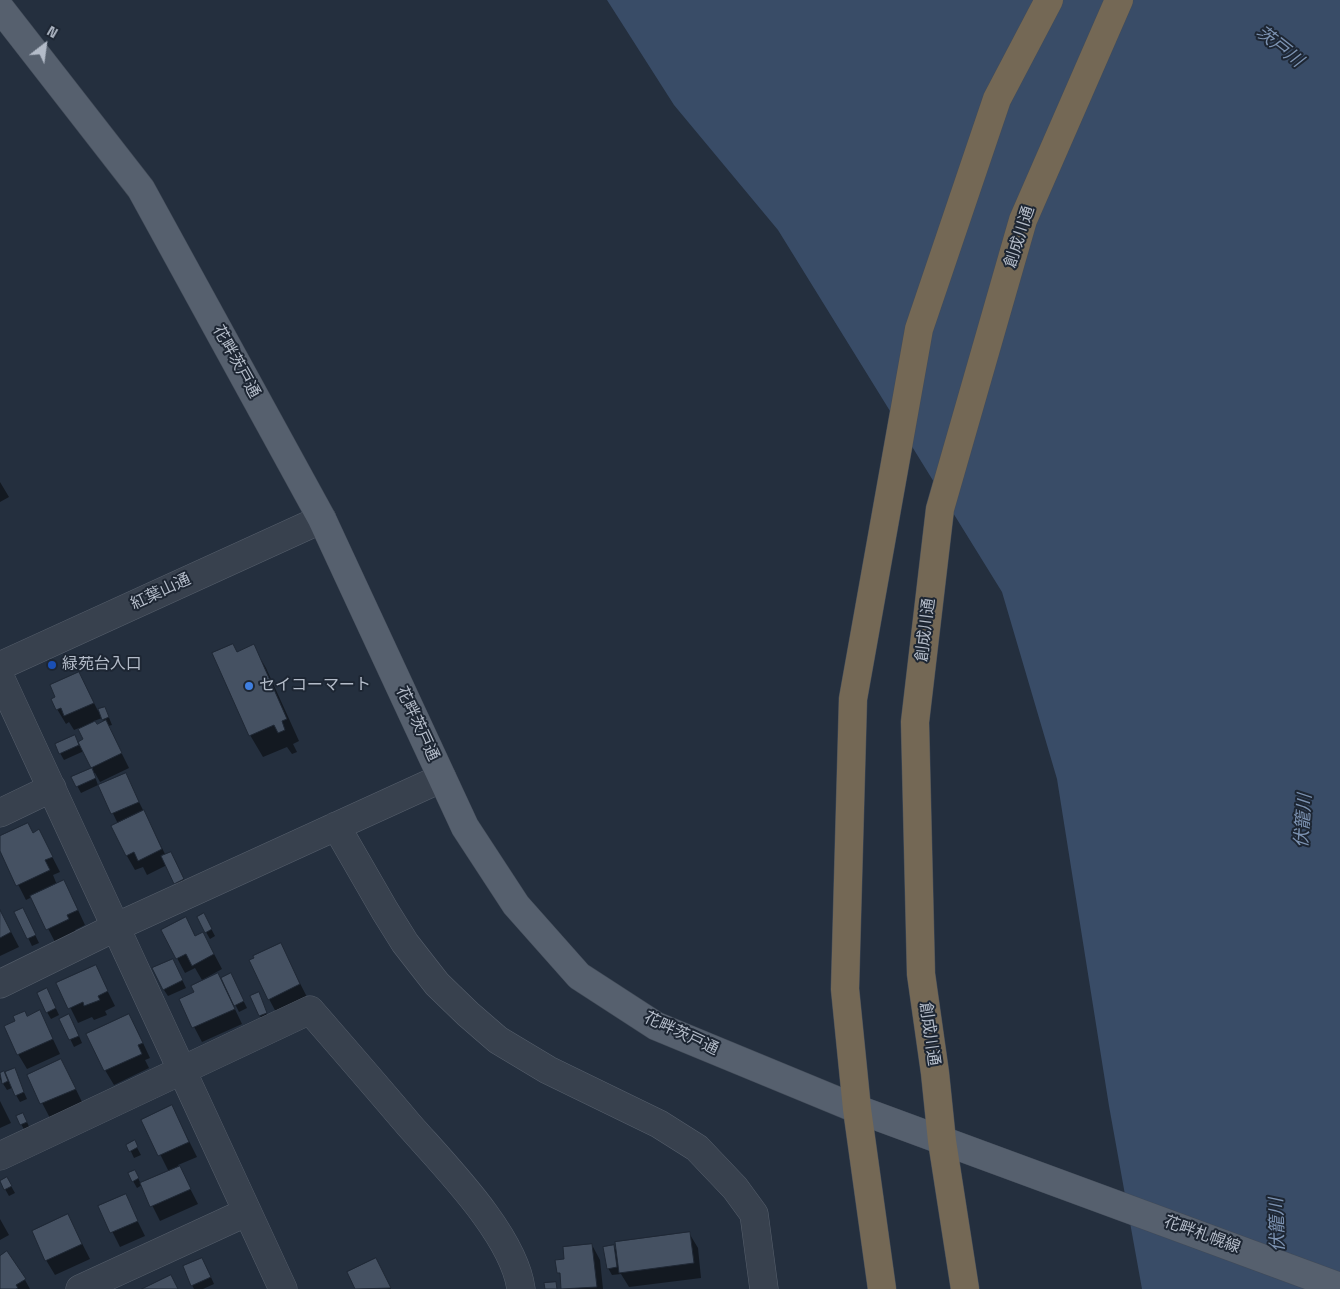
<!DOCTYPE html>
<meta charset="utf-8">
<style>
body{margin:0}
#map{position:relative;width:1340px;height:1289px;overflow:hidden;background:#242f3e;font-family:"Space Grotesk",sans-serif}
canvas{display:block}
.north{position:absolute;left:20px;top:20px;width:50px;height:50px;-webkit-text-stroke:4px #1d2633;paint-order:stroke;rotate:30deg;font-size:14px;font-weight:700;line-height:20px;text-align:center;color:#b4bcc9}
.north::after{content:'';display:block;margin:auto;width:18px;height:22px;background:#b4bcc9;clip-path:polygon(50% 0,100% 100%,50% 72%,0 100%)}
</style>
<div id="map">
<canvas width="1340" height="1289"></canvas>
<div class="north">N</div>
</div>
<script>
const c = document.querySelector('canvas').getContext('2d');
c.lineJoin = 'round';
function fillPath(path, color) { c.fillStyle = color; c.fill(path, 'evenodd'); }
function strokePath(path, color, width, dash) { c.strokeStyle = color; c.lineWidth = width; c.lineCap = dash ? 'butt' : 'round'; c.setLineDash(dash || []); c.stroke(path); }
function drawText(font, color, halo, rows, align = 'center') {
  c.font = font + ' "Space Grotesk","Noto Sans JP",sans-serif'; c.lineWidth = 4; c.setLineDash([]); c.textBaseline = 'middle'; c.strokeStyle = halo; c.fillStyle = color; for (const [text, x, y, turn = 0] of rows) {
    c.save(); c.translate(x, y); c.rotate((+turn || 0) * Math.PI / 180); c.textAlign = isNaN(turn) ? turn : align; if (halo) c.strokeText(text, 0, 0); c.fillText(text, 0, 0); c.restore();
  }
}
fillPath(new Path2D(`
 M 607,0 L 1340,0 L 1340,1289 L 1142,1289 L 1109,1106 L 1057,779 L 1002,592 L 778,230 L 674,105 Z`), '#394c67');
fillPath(new Path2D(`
 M 0,482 L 9,497 L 0,502 Z
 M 253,646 L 266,668 L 299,741 L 293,744 L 297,752 L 292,754 L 287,747 L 263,757 L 250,735 L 237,653 Z
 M 79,673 L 98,711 L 104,708 L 108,715 L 112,725 L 108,726 L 129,768 L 100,782 L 95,773 L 94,774 L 98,785 L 81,793 L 73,778 L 93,769 L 84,751 L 64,760 L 60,753 L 84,740 L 79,728 L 74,730 L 69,722 L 66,724 L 57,709 ZM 102,718 L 104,722 L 97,725 L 94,721 Z
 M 125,774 L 166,856 L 175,860 L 187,886 L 179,890 L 167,865 L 147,875 L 143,867 L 135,870 L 127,856 L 113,827 L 118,824 L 100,786 Z
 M 39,831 L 60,872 L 53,875 L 57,885 L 72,897 L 85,925 L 75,930 L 77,934 L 56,944 L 32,897 L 26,900 L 0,849 L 0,838 L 33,834 Z
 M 0,911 L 19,947 L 0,956 Z
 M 16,913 L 26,916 L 39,943 L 32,946 Z
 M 186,919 L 196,937 L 203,933 L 222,969 L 202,980 L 195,968 L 185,973 L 177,958 Z
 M 207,921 L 215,936 L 210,939 L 206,932 Z
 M 280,944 L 308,999 L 277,1014 L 269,999 Z
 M 95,966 L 115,1006 L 105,1011 L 107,1015 L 94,1020 L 92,1017 L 78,1023 L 58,983 Z
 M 176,967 L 186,988 L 168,996 L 164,990 Z
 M 218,975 L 226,989 L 234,982 L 247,1008 L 239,1012 L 235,1004 L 233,1005 L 242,1024 L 202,1042 L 180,1000 L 195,992 Z
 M 258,994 L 270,1020 L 264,1022 L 260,1016 Z
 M 50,996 L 59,1015 L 51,1019 L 47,1012 Z
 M 40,1012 L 60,1054 L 27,1069 L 18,1054 Z
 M 61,1020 L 73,1022 L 82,1043 L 74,1047 Z
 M 137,1030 L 150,1058 L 145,1060 L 149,1068 L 114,1085 L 105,1070 Z
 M 14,1070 L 27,1099 L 20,1102 L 12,1088 L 7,1090 L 0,1079 L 0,1075 Z
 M 69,1075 L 83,1104 L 50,1118 L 28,1076 Z
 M 0,1101 L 11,1123 L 0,1128 Z
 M 172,1107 L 197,1157 L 178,1165 L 198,1204 L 160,1221 L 142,1185 L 137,1188 L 133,1181 L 135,1172 L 141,1184 L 169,1172 L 143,1120 Z
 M 27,1122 L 30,1129 L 25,1131 L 21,1124 Z
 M 134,1142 L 141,1155 L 134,1158 L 128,1145 Z
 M 7,1179 L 15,1193 L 9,1196 L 1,1182 Z
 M 125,1196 L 145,1236 L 120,1247 L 100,1207 Z
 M 68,1216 L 90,1259 L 55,1275 L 46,1260 Z
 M 0,1219 L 9,1235 L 0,1240 Z
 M 689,1233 L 698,1248 L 701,1278 L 629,1287 L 621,1274 L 612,1275 L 608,1268 L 614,1246 L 618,1254 Z
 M 592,1245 L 600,1260 L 603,1289 L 563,1289 L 557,1261 L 565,1261 Z
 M 0,1257 L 25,1280 L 30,1289 L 0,1289 Z
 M 206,1266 L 214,1284 L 203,1289 L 194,1289 L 192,1285 Z
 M 349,1273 L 384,1274 L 391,1289 L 357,1289 Z`), '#0007');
const building = new Path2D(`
 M 233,644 L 237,652 L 254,644 L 287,719 L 282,721 L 285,730 L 278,733 L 274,725 L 249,736 L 212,653 Z
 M 79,672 L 94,703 L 64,716 L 61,708 L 56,710 L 51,699 L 55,697 L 50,685 Z
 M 105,707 L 109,717 L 102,720 L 98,709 Z
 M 106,720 L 122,753 L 91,768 L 78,742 L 83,739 L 78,729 L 95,721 L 97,724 Z
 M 75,735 L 79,745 L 59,754 L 55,744 Z
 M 92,768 L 96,778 L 76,787 L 71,777 Z
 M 126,773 L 139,802 L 111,814 L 98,785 Z
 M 144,810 L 162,849 L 138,861 L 134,852 L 126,856 L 111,826 Z
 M 28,823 L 33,833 L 39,829 L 53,857 L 45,860 L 50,870 L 16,886 L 0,851 L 0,836 Z
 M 171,852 L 184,879 L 174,884 L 161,856 Z
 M 64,880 L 78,910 L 67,915 L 69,919 L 46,930 L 30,896 Z
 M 23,908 L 36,935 L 27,939 L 14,912 Z
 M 0,910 L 11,932 L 0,938 Z
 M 204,913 L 212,929 L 205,933 L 197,917 Z
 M 186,917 L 195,936 L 203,932 L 214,954 L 192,966 L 186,954 L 176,959 L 161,930 Z
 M 281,943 L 300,984 L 268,1000 L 249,960 L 254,958 L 253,956 Z
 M 173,959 L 183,980 L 163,990 L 152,968 Z
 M 96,965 L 108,991 L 98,996 L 100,1000 L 84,1006 L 83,1002 L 68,1009 L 56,983 Z
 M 218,973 L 235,1009 L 192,1028 L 179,999 L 194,992 L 191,986 Z
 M 231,973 L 244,1001 L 234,1006 L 221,978 Z
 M 47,988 L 56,1008 L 46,1013 L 37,993 Z
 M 259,992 L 267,1013 L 259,1016 L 250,996 Z
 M 40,1010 L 53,1039 L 17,1055 L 4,1026 L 15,1021 L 13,1016 L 25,1011 L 27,1016 Z
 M 69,1014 L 79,1036 L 69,1040 L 59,1019 Z
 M 129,1014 L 143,1043 L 138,1045 L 142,1054 L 104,1071 L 86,1034 Z
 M 61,1059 L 76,1089 L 40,1104 L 27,1075 Z
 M 15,1068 L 24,1092 L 15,1096 L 5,1072 Z
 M 4,1071 L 8,1081 L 2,1084 L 0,1073 Z
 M 172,1105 L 189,1142 L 158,1156 L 141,1120 Z
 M 23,1113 L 27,1122 L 20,1125 L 16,1116 Z
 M 135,1140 L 138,1147 L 129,1152 L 126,1145 Z
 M 180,1166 L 191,1189 L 150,1207 L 140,1183 Z
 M 135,1170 L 139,1178 L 132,1182 L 128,1173 Z
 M 7,1177 L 12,1186 L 4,1190 L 0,1181 Z
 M 126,1194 L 138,1221 L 110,1233 L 98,1206 Z
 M 68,1214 L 82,1244 L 45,1261 L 32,1231 Z
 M 690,1232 L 694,1263 L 619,1273 L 615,1242 Z
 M 592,1244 L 597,1287 L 561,1289 L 560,1273 L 557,1273 L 555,1260 L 564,1259 L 563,1247 Z
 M 614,1245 L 617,1267 L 607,1269 L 603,1247 Z
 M 7,1251 L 26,1279 L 16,1285 L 18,1288 L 16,1289 L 0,1289 L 0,1256 Z
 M 202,1258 L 211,1277 L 191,1286 L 183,1266 Z
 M 376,1258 L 391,1288 L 355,1289 L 347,1272 Z
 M 171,1275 L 178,1289 L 142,1289 Z
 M 556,1282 L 557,1289 L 545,1289 L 544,1283 Z`);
fillPath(building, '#455162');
strokePath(building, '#1f2835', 1);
const minor = new Path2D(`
 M 0,666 L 322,519
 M 0,677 L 283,1289
 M 0,813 L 52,788
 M 336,826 L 385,911 L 405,943 L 437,984 L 468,1014 L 498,1040 L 548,1070 L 659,1124 L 697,1148 L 735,1188 L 754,1214 L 764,1289
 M 0,984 L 116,927 L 442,778
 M 0,1156 L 310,1010 C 343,1048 376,1086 409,1125 C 445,1166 514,1235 521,1289
 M 80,1289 L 247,1212`);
const major = new Path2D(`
 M 0,8 L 141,189 L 322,519 L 465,827 L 516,905 L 579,976 L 656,1026 L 857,1109 L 1340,1287`);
const highway = new Path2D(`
 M 882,1289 L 857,1109 L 845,989 L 853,699 L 919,329 L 997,99 L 1049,0
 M 965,1289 L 942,1141 L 935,1073 L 921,974 L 915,722 L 940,509 L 1023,220 L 1119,0`);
strokePath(minor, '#565f6c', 29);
strokePath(major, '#414a57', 29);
strokePath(highway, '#434c59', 29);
strokePath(minor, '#38414e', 28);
strokePath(major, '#56606e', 28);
strokePath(highway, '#746855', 28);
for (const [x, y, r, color] of [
 [52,665,5,"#1a4fb4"],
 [249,686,5,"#3f7fe0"]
]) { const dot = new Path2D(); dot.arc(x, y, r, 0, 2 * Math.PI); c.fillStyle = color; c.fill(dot); strokePath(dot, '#1d2633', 2); }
drawText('16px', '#b4bcc9', '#1d2633', [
 ["創成川通",1020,237,-72],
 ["花畔茨戸通",236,362,61],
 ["紅葉山通",161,592,-25],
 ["創成川通",926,630,-83],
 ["花畔茨戸通",417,724,65],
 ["花畔茨戸通",681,1034,25],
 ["創成川通",929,1034,82],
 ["花畔札幌線",1202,1235,20]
]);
drawText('16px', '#b4bcc9', '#1d2633', [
 ["緑苑台入口",62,665],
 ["セイコーマート",259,686]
], 'left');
drawText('italic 18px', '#7c92b1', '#1d2633', [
 ["茨戸川",1279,47,38],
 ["伏籠川",1304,821,-86],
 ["伏籠川",1278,1225,-92]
]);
</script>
